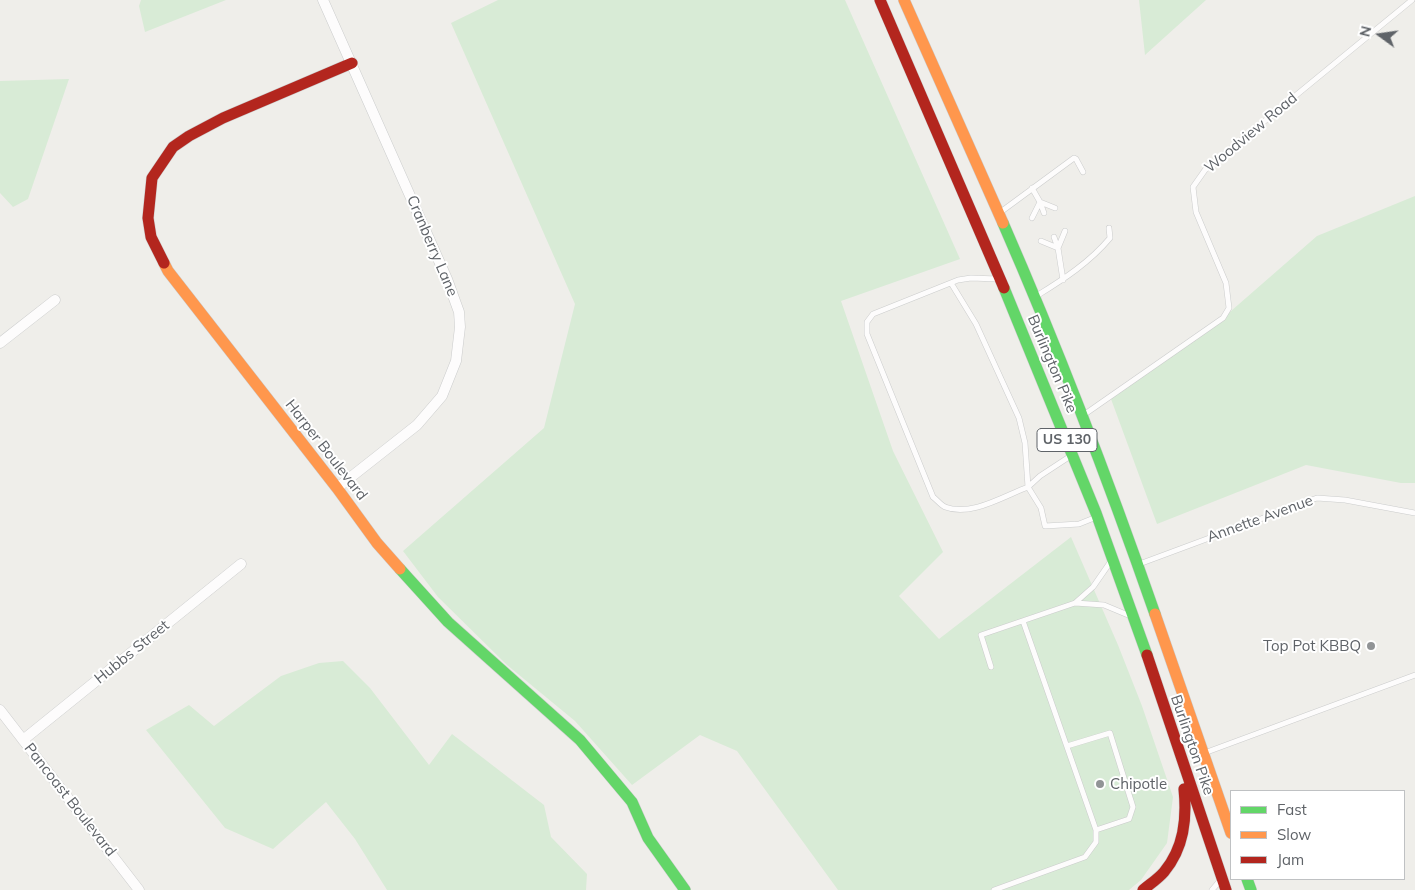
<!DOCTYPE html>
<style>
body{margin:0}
#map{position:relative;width:1415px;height:890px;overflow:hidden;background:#efeeea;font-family:Mulish,sans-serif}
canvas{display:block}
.legend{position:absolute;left:1230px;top:790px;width:175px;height:90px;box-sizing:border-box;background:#fff;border:1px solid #bfc1c3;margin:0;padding:6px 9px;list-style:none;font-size:15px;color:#5f6368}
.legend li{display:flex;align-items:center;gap:10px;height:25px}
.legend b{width:25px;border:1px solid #bfc1c3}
.north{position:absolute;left:1355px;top:10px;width:50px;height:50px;-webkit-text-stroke:4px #fff;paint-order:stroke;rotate:284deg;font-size:14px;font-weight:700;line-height:20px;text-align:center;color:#5f6368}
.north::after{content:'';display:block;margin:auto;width:18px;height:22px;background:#5f6368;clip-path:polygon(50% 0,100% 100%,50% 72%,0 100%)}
</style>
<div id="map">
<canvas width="1415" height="890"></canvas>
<ul class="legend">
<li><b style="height:6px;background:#63d668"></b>Fast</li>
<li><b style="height:6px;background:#ff974d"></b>Slow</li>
<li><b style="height:6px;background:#b3261e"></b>Jam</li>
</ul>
<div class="north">N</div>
</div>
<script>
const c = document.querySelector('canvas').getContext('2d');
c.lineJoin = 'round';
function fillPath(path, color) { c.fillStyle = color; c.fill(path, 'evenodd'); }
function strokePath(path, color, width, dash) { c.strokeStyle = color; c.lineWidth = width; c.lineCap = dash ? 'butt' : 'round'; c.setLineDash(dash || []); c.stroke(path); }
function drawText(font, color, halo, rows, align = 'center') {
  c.font = font + ' Mulish,sans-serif'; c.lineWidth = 4; c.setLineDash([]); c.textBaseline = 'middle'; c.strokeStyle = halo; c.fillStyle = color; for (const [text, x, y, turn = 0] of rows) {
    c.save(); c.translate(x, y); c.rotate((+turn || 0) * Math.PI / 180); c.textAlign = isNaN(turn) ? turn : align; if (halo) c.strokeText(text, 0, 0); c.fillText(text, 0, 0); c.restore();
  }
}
fillPath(new Path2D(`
 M 141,0 L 226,0 L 145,32 L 139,6 Z
 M 498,0 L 845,0 L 960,259 L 841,301 L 893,451 L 943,552 L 899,596 L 939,639 L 1071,537 L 1118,645 L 1142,706 L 1173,797 L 1167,843 L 1141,880 L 1129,890 L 838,890 L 737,751 L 700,735 L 632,785 L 575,721 L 507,665 L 438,597 L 403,551 L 544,428 L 575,304 L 451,23 Z
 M 1139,0 L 1206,0 L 1145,55 Z
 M 69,79 L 28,199 L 13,207 L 0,193 L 0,81 Z
 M 1415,196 L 1415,483 L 1401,483 L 1306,465 L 1157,524 L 1111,399 L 1223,318 L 1317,236 Z
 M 343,661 L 370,688 L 429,765 L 452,734 L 544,805 L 551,837 L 587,874 L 586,890 L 387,890 L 355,839 L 326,802 L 273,849 L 225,828 L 146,730 L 189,705 L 214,726 L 281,676 L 319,663 Z`), '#d8ebd6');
const lane = new Path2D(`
 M 1040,202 L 1055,208
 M 1040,202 L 1044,213
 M 1002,211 L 1074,158 L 1076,159 L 1083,172
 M 1032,218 L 1040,202 L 1032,188
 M 1054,237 L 1058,248
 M 1041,241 L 1058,248 L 1063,280
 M 1058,248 L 1065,231
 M 951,283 L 976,324 L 1019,418 L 1025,443 L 1028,487 C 1004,496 971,517 945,507 C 941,505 937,500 933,497 L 867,334 L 867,322 L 873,314 L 958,280 L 971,278 L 997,279
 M 1038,295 C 1064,279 1090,262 1110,238 L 1109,228
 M 1085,414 L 1223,318 L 1229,308 L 1226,283 L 1196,212 L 1193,187 L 1205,170 L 1412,0
 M 1069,457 L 1040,476 L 1028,487 L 1041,508 L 1045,526 L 1079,524 L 1094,518
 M 1142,563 L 1317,498 L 1345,500 L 1415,513
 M 1109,564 L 1093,587 L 1075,603 L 1104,605 L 1128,615
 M 991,667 L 981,635 L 1075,603
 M 1067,746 L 1110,733 L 1133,807 L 1129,819 L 1096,830
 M 1207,752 L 1415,675
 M 994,890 L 1085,857 L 1096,842 L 1096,830 L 1023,621
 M 1212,890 L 1218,883`);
const street = new Path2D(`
 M 323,0 L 447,279 L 459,312 L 460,327 L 456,361 L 442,396 L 417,425 L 337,488
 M 0,343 L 55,300
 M 0,710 L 139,890
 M 23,740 L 241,564`);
const fast = new Path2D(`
 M 1003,223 C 1059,351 1109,482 1155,614
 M 1004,288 L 1096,513 L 1147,655
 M 400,569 L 448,622 L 580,740 L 632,802 L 648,838 L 685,890
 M 1247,879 L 1251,890`);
const slow = new Path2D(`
 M 904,0 L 1003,223
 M 164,263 L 168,271 L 337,488 L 377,543 L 400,569
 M 1155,614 L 1231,833`);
const jam = new Path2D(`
 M 880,0 L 1004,288
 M 164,263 L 151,237 L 148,218 L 152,178 L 173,147 L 189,136 L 223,118 L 352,63
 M 1147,655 L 1226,890
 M 1143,890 C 1150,884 1158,879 1164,872 C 1184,848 1187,819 1184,789`);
strokePath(lane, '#cbcccc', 6);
strokePath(street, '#cbcccc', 11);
strokePath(fast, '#cacacb', 12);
strokePath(slow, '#cacacb', 12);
strokePath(jam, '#cacacb', 12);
strokePath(lane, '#fdfcfc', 5);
strokePath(street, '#fdfcfc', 10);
strokePath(fast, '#63d668', 11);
strokePath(slow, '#ff974d', 11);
strokePath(jam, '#b3261e', 11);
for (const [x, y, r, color] of [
 [1371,646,5,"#919496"],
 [1100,784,5,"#919496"]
]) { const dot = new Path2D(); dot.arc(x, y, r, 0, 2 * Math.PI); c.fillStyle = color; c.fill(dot); strokePath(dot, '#fff', 2); }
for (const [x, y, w] of [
 [1067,440,60]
]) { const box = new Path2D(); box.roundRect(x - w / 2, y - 11.5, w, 23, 4); c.fillStyle = '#fff'; c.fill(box); strokePath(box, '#5f6368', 1); }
drawText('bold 14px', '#5f6368', null, [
 ["US 130",1067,440]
]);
drawText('15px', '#5f6368', '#fff', [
 ["Woodview Road",1251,133,-40],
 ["Cranberry Lane",432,246,67],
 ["Burlington Pike",1052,364,67],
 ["Harper Boulevard",326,450,52],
 ["Annette Avenue",1260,519,-20],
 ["Hubbs Street",132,652,-39],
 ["Burlington Pike",1192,745,71],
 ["Pancoast Boulevard",70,800,52]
]);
drawText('15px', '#5f6368', '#fff', [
 ["Top Pot KBBQ",1361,646],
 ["Chipotle",1110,784,"left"]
], 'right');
</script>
